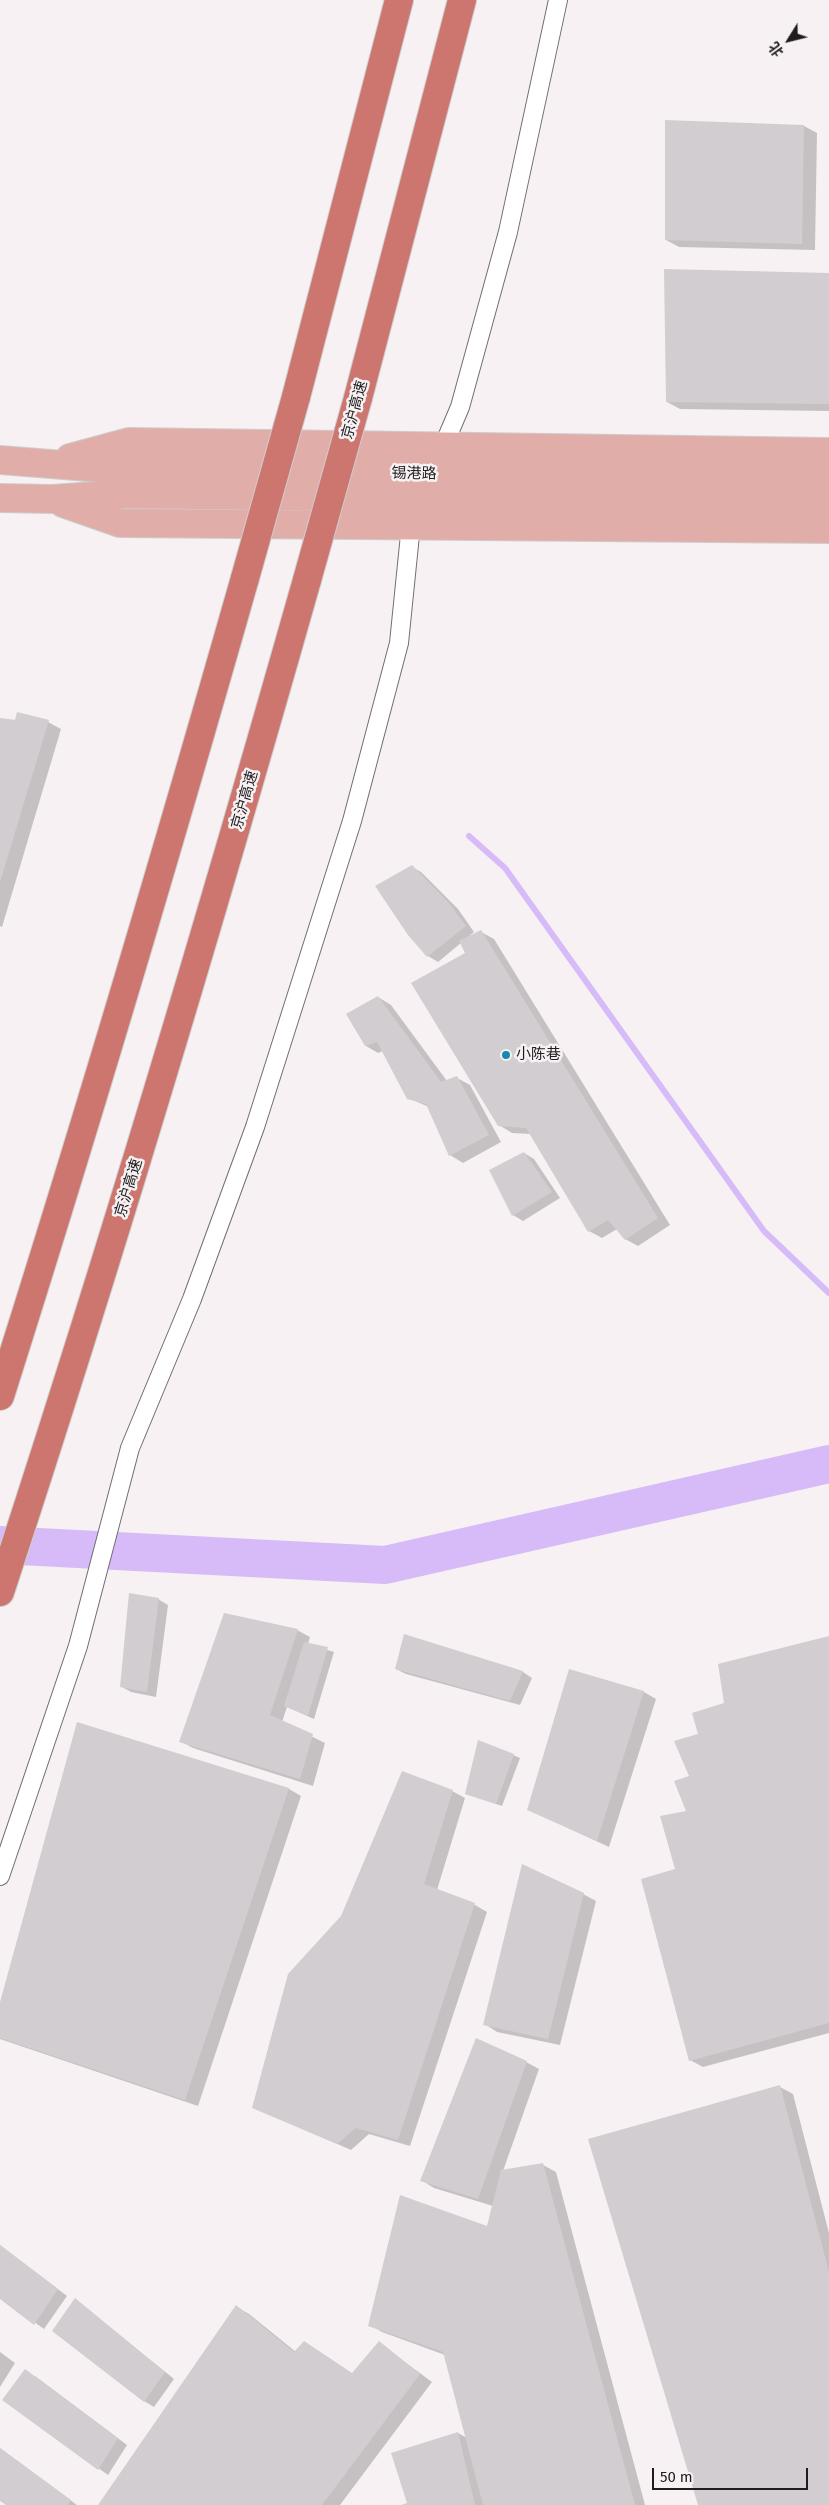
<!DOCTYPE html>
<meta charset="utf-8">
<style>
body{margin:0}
#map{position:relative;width:829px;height:2505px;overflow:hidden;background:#f7f1f3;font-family:"Fira Sans","Noto Sans SC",sans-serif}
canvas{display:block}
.north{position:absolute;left:764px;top:15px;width:50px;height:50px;-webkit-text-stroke:4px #f7f1f3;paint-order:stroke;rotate:234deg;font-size:14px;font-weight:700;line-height:20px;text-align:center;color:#1e1c1d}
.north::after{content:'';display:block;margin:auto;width:18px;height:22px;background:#1e1c1d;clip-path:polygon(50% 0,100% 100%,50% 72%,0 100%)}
.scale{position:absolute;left:652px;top:2468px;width:156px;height:22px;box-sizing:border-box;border:2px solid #1e1c1d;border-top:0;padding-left:6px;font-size:15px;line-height:18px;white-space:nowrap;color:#1e1c1d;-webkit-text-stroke:4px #f7f1f3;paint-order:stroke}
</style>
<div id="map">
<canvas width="829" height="2505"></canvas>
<div class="north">北</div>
<div class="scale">50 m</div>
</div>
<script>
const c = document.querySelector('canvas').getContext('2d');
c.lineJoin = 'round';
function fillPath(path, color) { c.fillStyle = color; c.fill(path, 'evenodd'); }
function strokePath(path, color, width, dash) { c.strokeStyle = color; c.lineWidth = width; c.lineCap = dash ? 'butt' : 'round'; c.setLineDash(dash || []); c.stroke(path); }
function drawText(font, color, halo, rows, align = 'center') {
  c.font = font + ' "Fira Sans","Noto Sans SC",sans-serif'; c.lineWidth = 5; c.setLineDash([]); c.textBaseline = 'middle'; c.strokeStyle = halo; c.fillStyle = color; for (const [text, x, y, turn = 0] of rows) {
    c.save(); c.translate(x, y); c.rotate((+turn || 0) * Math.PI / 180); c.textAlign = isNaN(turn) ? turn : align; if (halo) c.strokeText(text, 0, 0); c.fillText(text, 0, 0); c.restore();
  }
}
fillPath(new Path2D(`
 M 804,126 L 817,133 L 815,250 L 679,247 L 666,240 Z
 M 829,275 L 829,411 L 680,409 L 667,402 Z
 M 0,719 L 48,722 L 61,729 L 2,927 L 0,926 Z
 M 412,867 L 421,872 L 458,909 L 474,932 L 469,936 L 481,932 L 494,939 L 670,1225 L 638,1246 L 625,1239 L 617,1229 L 602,1238 L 589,1231 L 531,1134 L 512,1133 L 499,1125 L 467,954 L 461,943 L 438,962 L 428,956 L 409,935 Z
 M 378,997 L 391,1005 L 447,1081 L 457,1078 L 470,1085 L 501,1142 L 463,1163 L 450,1155 L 429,1107 L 408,1098 L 383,1051 L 378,1053 L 366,1046 Z
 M 524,1153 L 534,1159 L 560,1198 L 523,1221 L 513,1215 Z
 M 158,1599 L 168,1605 L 156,1697 L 131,1692 L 122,1687 Z
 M 297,1630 L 310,1637 L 308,1644 L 334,1652 L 314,1719 L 287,1707 L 282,1722 L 325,1743 L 313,1786 L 193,1748 L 180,1741 Z
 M 405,1635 L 523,1672 L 532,1678 L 520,1705 L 406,1674 L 396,1669 Z
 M 829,1637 L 829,2033 L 703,2067 L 690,2060 L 676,1870 L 688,1812 L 691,1777 L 700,1735 L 725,1703 Z
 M 570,1671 L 644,1692 L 656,1699 L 609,1847 L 529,1810 Z
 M 78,1723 L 289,1789 L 301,1796 L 198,2106 L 0,2039 L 0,2006 Z
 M 513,1755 L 520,1758 L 502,1806 L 466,1794 Z
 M 452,1791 L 465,1798 L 437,1890 L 475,1905 L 487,1912 L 410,2146 L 369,2134 L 351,2150 L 253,2107 L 342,1917 Z
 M 583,1894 L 596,1901 L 560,2045 L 497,2032 L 485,2024 Z
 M 526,2062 L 539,2069 L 503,2171 L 543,2165 L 556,2172 L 645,2505 L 404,2505 L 409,2503 L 458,2433 L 467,2438 L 445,2355 L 382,2332 L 370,2325 L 488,2228 L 493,2206 L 434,2188 L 421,2180 Z
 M 780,2087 L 793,2094 L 829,2233 L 829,2505 L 699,2505 Z
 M 0,2245 L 67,2296 L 44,2329 L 0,2298 Z
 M 76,2300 L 174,2379 L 154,2407 L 144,2401 Z
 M 237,2307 L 249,2314 L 296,2352 L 353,2374 L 379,2343 L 432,2382 L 340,2505 L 99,2505 Z
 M 0,2352 L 15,2363 L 0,2387 Z
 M 35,2376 L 127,2445 L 108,2475 L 3,2400 Z
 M 0,2448 L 77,2505 L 8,2505 L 0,2499 Z`), '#0003');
strokePath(new Path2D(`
 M 469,836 L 505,868 L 764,1231 L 829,1293`), '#d6bbf8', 6);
strokePath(new Path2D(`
 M 0,1545 L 385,1565 L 829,1464`), '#d6bbf8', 38);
fillPath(new Path2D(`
 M 665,120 L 804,125 L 802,244 L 665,240 Z
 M 664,269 L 829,273 L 829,404 L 666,402 Z
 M 17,712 L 49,720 L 0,882 L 0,718 L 15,720 Z
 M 412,865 L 448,902 L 466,926 L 427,957 L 408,935 L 375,886 Z
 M 481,930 L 658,1218 L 625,1240 L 608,1220 L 588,1232 L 526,1128 L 498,1126 L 411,983 L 465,953 L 459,941 Z
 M 378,996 L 441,1082 L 457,1076 L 489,1135 L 449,1156 L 426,1104 L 407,1099 L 377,1042 L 365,1046 L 346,1014 Z
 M 524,1152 L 552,1192 L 512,1216 L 489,1170 Z
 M 129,1593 L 159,1598 L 147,1692 L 120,1687 Z
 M 224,1613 L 298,1629 L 270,1715 L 313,1734 L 300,1779 L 179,1742 Z
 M 404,1634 L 523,1671 L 510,1701 L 395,1669 Z
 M 829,1636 L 829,2023 L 689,2061 L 641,1879 L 675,1869 L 660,1816 L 686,1811 L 674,1781 L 689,1776 L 674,1741 L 698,1734 L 692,1713 L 724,1703 L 718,1664 Z
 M 304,1642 L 328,1647 L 308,1716 L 284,1706 Z
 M 569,1669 L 644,1691 L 597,1841 L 527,1810 Z
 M 77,1722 L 289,1788 L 185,2100 L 0,2038 L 0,2002 Z
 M 478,1740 L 514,1754 L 496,1804 L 465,1794 Z
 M 402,1771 L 453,1790 L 424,1884 L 475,1903 L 398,2140 L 356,2128 L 337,2144 L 252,2108 L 288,1974 L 341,1916 Z
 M 522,1864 L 584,1893 L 548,2039 L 483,2025 Z
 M 476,2038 L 527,2061 L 478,2199 L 420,2181 Z
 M 780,2085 L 829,2272 L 829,2505 L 698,2505 L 588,2139 Z
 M 543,2163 L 635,2505 L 483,2505 L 443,2352 L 368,2326 L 400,2195 L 487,2226 L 501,2170 Z
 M 0,2245 L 58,2289 L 34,2325 L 0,2299 Z
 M 75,2298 L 165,2372 L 144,2402 L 52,2331 Z
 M 236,2305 L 294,2352 L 304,2341 L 352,2373 L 379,2341 L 420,2374 L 322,2505 L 98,2505 Z
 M 25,2369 L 118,2438 L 98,2470 L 2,2400 Z
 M 458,2432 L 475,2505 L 401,2505 L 407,2503 L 391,2453 Z
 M 0,2448 L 71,2500 L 68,2505 L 6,2505 L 0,2501 Z`), '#d1cdd0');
const street = new Path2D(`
 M 440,454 L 460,407 L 508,232 L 558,0
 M 0,1876 L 78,1646 L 130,1448 L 192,1299 L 255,1127 L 352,821 L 399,643 L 411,525 L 414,517`);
const primary = new Path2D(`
 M 70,458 L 129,442 L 829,452
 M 0,460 L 126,470 L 829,479
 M 0,498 L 52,499 L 123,494 L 829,503
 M 63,503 L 120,523 L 829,529`);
const highway = new Path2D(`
 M 296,397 L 399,0
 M 358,398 L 462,0
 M 0,1396 C 86,1125 167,852 245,578
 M 0,1592 C 110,1257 211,919 307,580`);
strokePath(street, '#726e6f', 20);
strokePath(primary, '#cecdcd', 30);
strokePath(highway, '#cecdcd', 30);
strokePath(street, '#fff', 18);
strokePath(primary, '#e1ada9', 28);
strokePath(highway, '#cd7670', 28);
const highwayBridge = new Path2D(`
 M 245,578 L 296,397
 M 307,580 L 358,398`);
strokePath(highwayBridge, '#cecdcd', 30, []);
strokePath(highwayBridge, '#cd7670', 28);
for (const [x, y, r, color] of [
 [506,1055,5,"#138bae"]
]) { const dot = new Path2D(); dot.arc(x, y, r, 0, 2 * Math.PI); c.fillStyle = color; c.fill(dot); strokePath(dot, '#f7f1f3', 2); }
drawText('15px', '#1e1c1d', '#f7f1f3', [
 ["京沪高速",355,410,-75],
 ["锡港路",414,474,1],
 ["京沪高速",245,800,-74],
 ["京沪高速",129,1188,-73]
]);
drawText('15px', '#1e1c1d', '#f7f1f3', [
 ["小陈巷",516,1055]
], 'left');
</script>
